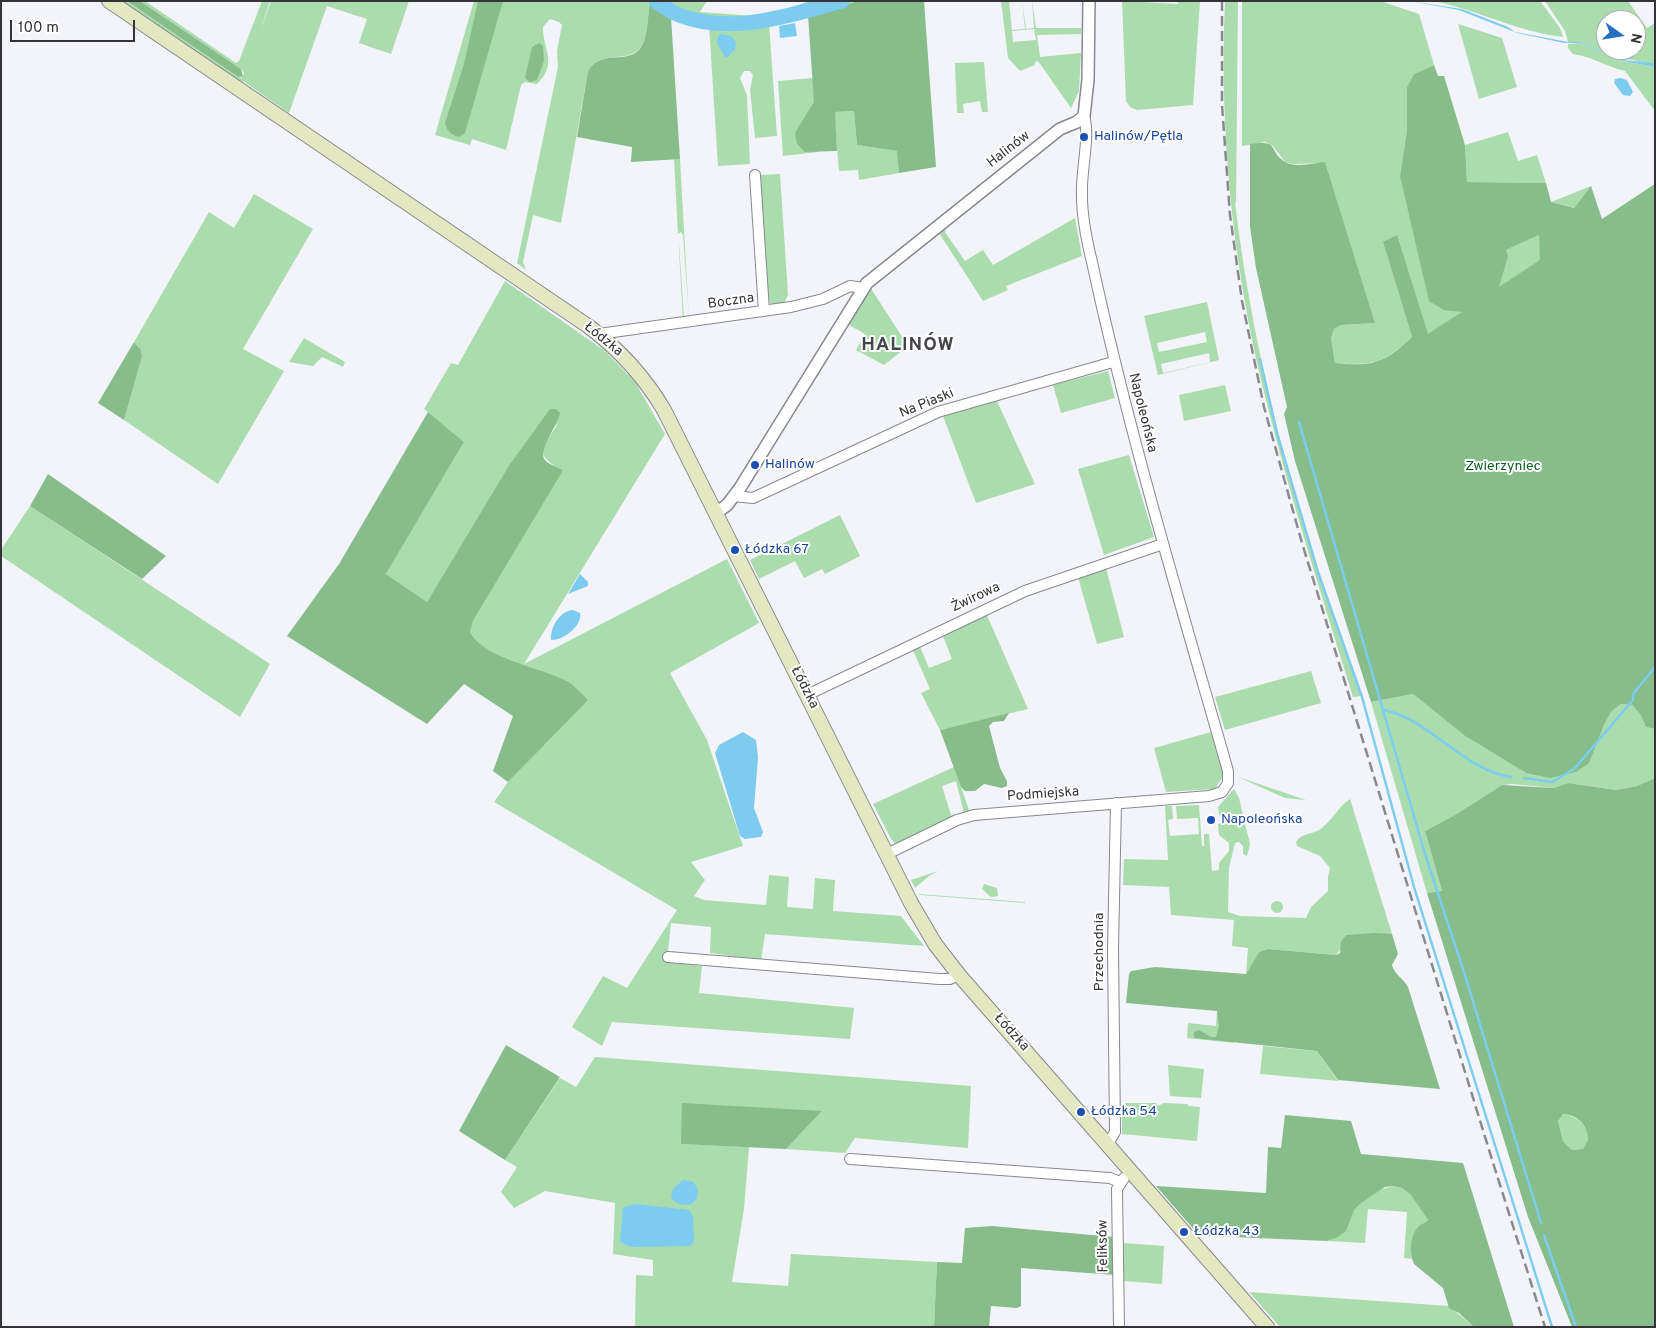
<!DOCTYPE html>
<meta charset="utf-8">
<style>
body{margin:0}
#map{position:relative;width:1656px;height:1328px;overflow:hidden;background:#f3f3fa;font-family:Overpass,sans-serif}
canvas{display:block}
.frame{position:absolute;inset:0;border:2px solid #343437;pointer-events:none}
.north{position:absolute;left:1596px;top:10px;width:50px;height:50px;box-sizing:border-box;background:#fff;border:1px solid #aeaeaf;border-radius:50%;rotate:103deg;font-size:14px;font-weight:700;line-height:20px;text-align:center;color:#343437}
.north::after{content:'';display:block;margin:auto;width:18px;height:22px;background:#2671c1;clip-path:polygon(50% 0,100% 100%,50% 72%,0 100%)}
.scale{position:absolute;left:10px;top:20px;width:125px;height:22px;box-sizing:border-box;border:2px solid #343437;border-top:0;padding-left:6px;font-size:15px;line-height:18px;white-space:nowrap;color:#343437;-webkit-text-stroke:4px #fff;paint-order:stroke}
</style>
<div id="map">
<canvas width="1656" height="1328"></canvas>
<div class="frame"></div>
<div class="north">N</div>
<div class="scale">100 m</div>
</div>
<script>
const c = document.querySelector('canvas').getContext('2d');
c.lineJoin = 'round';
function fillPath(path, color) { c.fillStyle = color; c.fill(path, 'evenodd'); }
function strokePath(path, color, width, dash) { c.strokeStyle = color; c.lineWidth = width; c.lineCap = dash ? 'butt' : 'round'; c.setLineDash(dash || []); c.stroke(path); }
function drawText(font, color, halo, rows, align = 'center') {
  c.font = font + ' Overpass,sans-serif'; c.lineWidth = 4; c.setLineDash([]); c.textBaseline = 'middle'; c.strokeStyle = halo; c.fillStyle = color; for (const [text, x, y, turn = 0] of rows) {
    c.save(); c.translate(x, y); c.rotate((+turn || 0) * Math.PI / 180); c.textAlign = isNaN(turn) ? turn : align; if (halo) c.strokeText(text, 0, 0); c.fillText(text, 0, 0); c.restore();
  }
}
fillPath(new Path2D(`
 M 117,1 L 127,1 L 242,78 L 244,73 L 241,69 L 140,1 L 145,1 L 236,63 L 239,61 L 262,1 L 270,1 L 260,32 L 271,1 L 409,1 L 391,54 L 359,43 L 367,19 L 327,6 L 289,113 L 243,81 L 241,86 Z
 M 474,1 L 707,1 L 700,12 L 768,17 L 809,1 L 858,1 L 769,23 L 777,136 L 755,138 L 750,90 L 753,75 L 750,71 L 744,71 L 740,78 L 747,95 L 750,164 L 718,166 L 709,25 L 671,17 L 650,2 C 648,14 648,27 645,38 C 636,69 603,46 588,71 L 561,223 L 533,215 L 523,262 L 526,270 L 517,263 L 558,67 L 557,51 L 562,25 L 559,22 L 550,19 L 543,27 C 542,48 559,63 537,84 L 525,82 L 521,85 L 506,150 L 472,139 L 470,145 L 435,135 Z
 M 1001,1 L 1009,1 L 1012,30 L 1025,29 L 1022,1 L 1026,29 L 1034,28 L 1032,1 L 1036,28 L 1081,28 L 1081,34 L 1037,35 L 1040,57 L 1081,53 L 1079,91 L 1071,108 L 1038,61 L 1035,62 L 1035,65 L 1020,71 L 1008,58 ZM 1034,29 L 1036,40 L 1013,42 L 1012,31 Z
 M 1122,1 L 1178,4 L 1178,1 L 1200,1 L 1193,105 L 1137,110 L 1130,107 L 1126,101 Z
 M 1225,1 L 1238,1 L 1236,203 L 1235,203 C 1256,378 1302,531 1361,696 L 1353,697 C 1322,597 1290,497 1265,396 C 1233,268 1219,132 1225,1 Z
 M 1242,1 L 1380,1 L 1419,14 L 1434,65 L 1414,74 L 1407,87 L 1407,130 L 1400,176 L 1506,250 L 1539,235 L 1541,260 L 1655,184 L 1655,451 L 1428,334 L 1383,242 L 1412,337 C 1383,363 1375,366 1335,363 L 1331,338 L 1334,329 L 1341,325 L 1375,323 L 1325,163 L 1293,164 L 1285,162 L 1273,146 L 1265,142 L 1242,146 Z
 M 1433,1 L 1540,1 L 1560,28 L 1563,37 C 1518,32 1478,10 1433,1 Z
 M 1545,1 L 1628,1 L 1647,28 L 1655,23 L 1655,65 L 1610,55 L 1579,42 L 1568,42 L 1565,31 ZM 1606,20 L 1636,20 L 1636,50 L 1606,50 Z
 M 1458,24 L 1502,38 L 1517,87 L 1479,99 Z
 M 1580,43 L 1623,61 L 1655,67 L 1655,111 L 1625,71 C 1607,67 1591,56 1573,54 L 1568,48 L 1568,44 Z
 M 984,62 L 988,112 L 982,112 L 980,101 L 963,104 L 964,113 L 957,113 L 955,63 Z
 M 813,78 L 818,152 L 783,156 L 778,81 Z
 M 854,111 L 857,145 L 898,151 L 899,173 L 859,180 L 858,170 L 839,171 L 834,112 Z
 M 1508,132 L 1518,161 L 1537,155 L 1546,183 L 1467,182 L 1465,145 Z
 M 674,159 L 680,159 L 689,318 L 683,235 L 681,232 L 678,234 Z
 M 780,174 L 788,295 L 783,305 L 773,306 L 767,298 L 758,175 Z
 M 1591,186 L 1574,208 L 1551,202 Z
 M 254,194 L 313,229 L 243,349 L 284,371 L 218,484 L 124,420 L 142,357 L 141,350 L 134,342 L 209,212 L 234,228 Z
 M 1075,218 L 1082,256 L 1006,286 L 1008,290 L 983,301 L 939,233 L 946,228 L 945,232 L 965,261 L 983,250 L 993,265 Z
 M 679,244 L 684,317 L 683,320 L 679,251 Z
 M 505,281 L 605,351 L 635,382 L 665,434 L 524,664 L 727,559 L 759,623 L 670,673 L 707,740 L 743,846 L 691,862 L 705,880 L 694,896 L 704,900 L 766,905 L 769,875 L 789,877 L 787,907 L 813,909 L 815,878 L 835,880 L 833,911 L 901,916 L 924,946 L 765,934 L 761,960 L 710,953 L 711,927 L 671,923 L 667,962 L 702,966 L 699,993 L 854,1008 L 850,1039 L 612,1022 L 602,1046 L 572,1027 L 603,976 L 627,988 L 677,910 L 494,802 L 508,782 L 587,700 C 579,691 572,682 561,678 C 536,667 483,657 470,632 L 473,621 L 562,470 C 531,453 544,448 558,423 L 508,467 L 427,602 L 386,574 L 464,442 L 424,409 L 451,363 L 458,365 Z
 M 870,287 L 908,346 L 884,365 L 856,350 L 865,334 L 849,325 Z
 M 1207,302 L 1219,360 L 1158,375 L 1144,316 ZM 1205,332 L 1207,342 L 1159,352 L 1157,343 ZM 1209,353 L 1210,362 L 1163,373 L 1161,364 Z
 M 304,338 L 345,362 L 343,367 L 322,357 L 313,366 L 289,362 Z
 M 1108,371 L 1115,398 L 1061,413 L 1053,385 Z
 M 1225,385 L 1231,411 L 1184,421 L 1179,395 Z
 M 997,401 L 1035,484 L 976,503 L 943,416 Z
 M 1129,455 L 1154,537 L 1104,555 L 1078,469 Z
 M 30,506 L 270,664 L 240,717 L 1,556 L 1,550 Z
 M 840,515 L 860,556 L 825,574 L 822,569 L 804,578 L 795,561 L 759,579 L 750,560 Z
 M 1106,568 L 1124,637 L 1097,644 L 1078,577 Z
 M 986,613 L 1028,709 L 940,730 L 921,693 L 930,689 L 913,650 L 920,647 L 929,668 L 952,659 L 943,636 Z
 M 1311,671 L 1321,703 L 1225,730 L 1215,697 Z
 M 1413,694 L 1465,736 L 1526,773 L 1588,763 L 1604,725 L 1611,712 L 1621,704 L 1632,705 L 1640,714 L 1646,727 L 1655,729 L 1655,778 L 1637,786 L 1616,790 L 1568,783 L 1554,788 L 1512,784 L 1502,785 L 1455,815 L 1425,831 L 1442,891 L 1427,893 L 1371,702 Z
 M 1211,732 L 1224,775 L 1215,789 L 1166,792 L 1154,748 Z
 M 954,767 L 969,810 L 964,813 L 956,781 L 942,786 L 952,818 L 901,842 L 895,843 L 891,839 L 873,804 Z
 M 1238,777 L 1306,800 L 1285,798 Z
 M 1234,789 L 1239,798 L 1250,844 L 1247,856 L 1243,854 L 1243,846 L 1239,842 L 1235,843 L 1229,868 L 1228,912 L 1240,916 L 1306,918 L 1311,907 L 1328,891 L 1328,877 L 1330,868 L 1320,856 L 1297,846 L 1296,842 C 1302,832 1315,835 1323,827 C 1333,819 1339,806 1350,799 L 1392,934 L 1346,935 L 1341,941 L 1342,948 L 1336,955 L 1268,949 L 1259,952 L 1246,974 L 1248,948 L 1232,946 L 1234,920 L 1171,915 L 1169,887 L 1123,885 L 1124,859 L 1168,860 L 1165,806 L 1172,806 L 1173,819 L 1168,820 L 1170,836 L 1199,834 L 1198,818 L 1177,819 L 1176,806 L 1199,805 L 1202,846 L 1204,846 L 1204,834 L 1209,834 L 1212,871 L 1219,870 L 1219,863 L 1229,851 L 1229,843 L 1219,835 L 1218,824 L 1221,823 L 1218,807 Z
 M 938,871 L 929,876 L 915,888 L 911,880 Z
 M 984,884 L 997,888 L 998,896 L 991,897 L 982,889 Z
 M 918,894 L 1025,902 L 1025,903 L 920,895 Z
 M1271 907a6 6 0 1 1 12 0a6 6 0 1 1-12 0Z
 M 1217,1011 L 1234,1043 L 1187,1038 L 1188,1023 L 1216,1026 Z
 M 1263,1046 L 1317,1051 L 1338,1081 L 1260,1074 Z
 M 595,1057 L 971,1086 L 968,1148 L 855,1138 L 845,1153 L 786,1149 L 821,1112 L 681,1144 L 749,1147 L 744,1209 L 732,1282 L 788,1286 L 791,1254 L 937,1262 L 934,1327 L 635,1327 L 636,1275 L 653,1276 L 653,1260 L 613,1254 L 615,1203 L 545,1191 L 514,1208 L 501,1192 L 517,1167 L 505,1160 L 560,1078 L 576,1087 Z
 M 1168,1065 L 1204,1069 L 1201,1098 L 1170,1096 Z
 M 1125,1103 L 1156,1103 L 1158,1106 L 1164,1103 L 1187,1104 L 1189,1106 L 1200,1107 L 1197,1141 L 1122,1134 L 1122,1105 Z
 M 1562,1114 C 1578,1116 1587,1124 1588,1140 L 1583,1149 L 1572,1150 L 1563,1141 L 1558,1121 Z
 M 1393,1186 L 1402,1188 L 1410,1194 L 1428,1220 L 1427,1223 L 1422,1225 L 1411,1251 L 1412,1259 L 1404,1258 L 1407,1212 L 1368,1209 L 1365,1243 L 1327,1241 C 1350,1233 1343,1226 1354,1210 C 1362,1198 1379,1189 1393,1186 Z
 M 1124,1243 L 1164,1246 L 1162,1284 L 1124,1281 Z
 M 1249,1292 L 1449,1306 L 1474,1327 L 1280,1327 Z`), '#aadcad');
fillPath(new Path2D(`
 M 127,1 L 140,1 L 241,69 L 243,77 L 237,76 Z
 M 478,1 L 503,1 L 465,133 L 459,137 C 451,135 447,131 445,123 L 464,64 Z
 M 858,1 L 924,1 L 936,167 L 899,173 L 897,151 L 857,145 L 854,111 L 835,112 L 837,151 L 805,152 L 797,144 L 795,133 L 814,102 L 808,15 Z
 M 650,2 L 671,17 L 680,159 L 631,162 L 632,147 L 577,137 L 588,71 C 604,45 636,71 645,38 C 648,27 648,14 650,2 Z
 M 539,43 L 543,46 L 544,61 L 537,80 L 530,82 L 525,78 L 532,47 Z
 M 1434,65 L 1438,76 L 1444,76 L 1465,145 L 1467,182 L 1546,183 L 1551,202 L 1574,208 L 1591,186 L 1602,219 L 1655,184 L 1655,729 L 1646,727 L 1640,714 L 1632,705 L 1621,704 L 1611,712 L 1604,725 L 1589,763 L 1576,772 L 1550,778 L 1526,773 L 1465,736 L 1413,694 L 1371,702 L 1295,461 L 1284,414 L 1287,407 L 1256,268 L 1250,227 L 1250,144 C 1281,140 1267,150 1285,162 C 1295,168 1314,163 1325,162 L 1375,323 L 1341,325 L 1334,329 L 1331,338 L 1335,363 C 1374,367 1384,363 1412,337 L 1383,242 L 1397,235 L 1428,334 L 1462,312 L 1444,310 L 1429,301 L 1400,176 L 1407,130 L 1407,87 L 1414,74 ZM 1539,235 L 1540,260 L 1499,287 L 1508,256 L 1506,250 Z
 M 134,342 L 141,350 L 142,357 L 124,420 L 98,403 Z
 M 550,409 L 556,409 L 560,413 C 558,425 537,451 545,460 C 549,465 558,467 563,470 L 473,621 L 470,632 C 483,657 536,667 561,678 C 572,682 579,691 588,700 L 508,782 L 493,771 L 513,716 L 464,684 L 427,724 L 287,636 L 339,564 L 428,412 L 464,442 L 386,574 L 427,602 L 508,467 Z
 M 48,474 L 166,556 L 142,579 L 30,506 Z
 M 1009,713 L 1004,721 L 993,722 L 989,726 L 1000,768 L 1007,781 L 1007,786 L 1002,788 L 984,784 L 975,791 L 965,791 L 961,787 L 940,730 Z
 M 1655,778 L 1655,1327 L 1572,1327 L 1528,1217 L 1427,893 L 1442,891 L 1425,831 L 1455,815 L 1502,785 L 1554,788 L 1568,783 L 1616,790 L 1637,786 ZM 1563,1114 C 1578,1115 1587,1124 1588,1140 L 1583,1149 L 1572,1150 L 1563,1141 L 1558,1121 Z
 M 1375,933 L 1392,934 L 1398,954 L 1392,965 C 1394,974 1404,979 1408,987 L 1440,1089 L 1338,1080 L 1317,1051 L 1194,1038 L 1194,1032 L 1199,1030 L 1211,1037 L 1216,1037 L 1219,1026 L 1217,1011 L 1126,1003 L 1129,974 L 1131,971 L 1155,967 L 1246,974 L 1259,952 L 1268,949 L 1336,955 L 1340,953 L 1341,941 L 1346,935 Z
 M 506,1045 L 560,1077 L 505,1160 L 459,1131 Z
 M 682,1103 L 822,1111 L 786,1149 L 681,1144 Z
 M 1285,1115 L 1351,1121 L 1361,1154 L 1463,1163 L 1514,1327 L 1474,1327 L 1459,1313 L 1449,1308 L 1443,1288 L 1414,1264 C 1409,1253 1410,1236 1418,1227 C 1422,1223 1425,1224 1428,1220 L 1410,1194 L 1402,1188 L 1393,1186 L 1385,1187 L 1361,1203 L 1354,1210 L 1346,1231 L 1338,1237 L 1327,1241 L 1209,1236 L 1197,1233 L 1156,1186 L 1266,1193 L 1268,1147 L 1281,1148 Z
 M 992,1226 L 1114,1237 L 1115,1275 L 1021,1268 L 1021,1306 L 1017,1308 L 991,1306 L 989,1327 L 934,1327 L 937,1262 L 962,1263 L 965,1228 Z`), '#86bd8a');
fillPath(new Path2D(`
 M 1409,1 L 1462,9 L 1508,27 L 1515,32 L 1568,42 L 1579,42 L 1623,60 L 1653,63 L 1655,67 L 1623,61 L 1580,43 L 1564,43 L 1517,33 L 1459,10 Z
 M 795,23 L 797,36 L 780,38 L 779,26 Z
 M 721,34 L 731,36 L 736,42 L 735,50 L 727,57 L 725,57 L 717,43 L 718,36 Z
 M 1621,78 L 1627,80 L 1633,92 L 1630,96 L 1623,95 L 1614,83 L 1615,79 Z
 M 580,574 L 588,582 L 588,586 L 568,594 Z
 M 573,610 L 580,613 C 583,625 563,641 551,640 C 550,627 560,611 573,610 Z
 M 743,732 L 756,740 L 758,757 L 754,808 L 763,832 L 761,837 L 745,839 L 740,836 L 715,753 L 719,745 Z
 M 683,1180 L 694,1182 L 698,1191 L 697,1199 L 690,1205 L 678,1204 L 671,1198 L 673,1189 Z
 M 636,1204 L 689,1210 L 693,1216 L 694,1242 L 690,1246 L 631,1247 L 620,1242 L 623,1207 Z`), '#7dccf0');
strokePath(new Path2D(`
 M 1260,359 L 1277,433 L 1318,572 L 1362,697 L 1414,887 L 1552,1327
 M 1299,422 L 1425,854 L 1463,969 L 1541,1223
 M 1384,710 C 1431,720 1463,770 1511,777
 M 1524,778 L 1552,782 L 1574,769 L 1633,700 L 1633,694 L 1655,667
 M 1544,1235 L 1576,1327`), '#7dccf0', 2.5);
strokePath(new Path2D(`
 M 656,1 C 663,6 671,12 679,15 C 733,36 789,15 842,1`), '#7dccf0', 15);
const minor = new Path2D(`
 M 755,175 L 764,311
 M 599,334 L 791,307 L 823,299 L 850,286 L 863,288
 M 734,496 L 753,498 L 938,412 L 1113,362
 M 807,695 L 1025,591 L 1163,544
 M 887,854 L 957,820 L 974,815 L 1209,796 L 1222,792 L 1228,783 L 1228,771 C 1180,602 1129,434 1092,262 C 1086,238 1081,213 1082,188 C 1082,167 1090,134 1084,116
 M 668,957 L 939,979 L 950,979 L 959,975
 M 1108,1144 L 1115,1132 L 1113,948 L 1116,803
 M 850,1159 L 1110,1178 L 1120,1182
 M 1119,1327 L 1117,1189 L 1124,1178`);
const tertiary = new Path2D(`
 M 716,513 L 727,505 L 740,488 L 867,283 L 1060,129 L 1077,122 L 1084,116 L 1088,80 L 1089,1`);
const secondary = new Path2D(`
 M 109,1 L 588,326 C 620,350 644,376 664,410 L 911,903 L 935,944 L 959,975 L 1267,1327`);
strokePath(minor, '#88888f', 12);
strokePath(tertiary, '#88888f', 14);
strokePath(secondary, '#88888f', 16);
strokePath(minor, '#fff', 10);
strokePath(tertiary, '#fff', 11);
strokePath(secondary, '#e3e8c3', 14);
strokePath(new Path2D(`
 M 1222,1 L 1222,105 L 1230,215 L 1242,301 L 1264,407 L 1302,543 L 1494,1166 L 1545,1327`), '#89898e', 2.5, [10, 5]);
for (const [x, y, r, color] of [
 [1084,137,5,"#1a4fb4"],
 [755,465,5,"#1a4fb4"],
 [735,550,5,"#1a4fb4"],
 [1211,820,5,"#1a4fb4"],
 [1081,1112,5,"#1a4fb4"],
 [1184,1232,5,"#1a4fb4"]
]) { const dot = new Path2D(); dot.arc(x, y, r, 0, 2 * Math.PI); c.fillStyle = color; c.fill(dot); strokePath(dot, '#fff', 2); }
drawText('14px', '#164399', '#fff', [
 ["Halinów/Pętla",1094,137],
 ["Halinów",765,465],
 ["Łódzka 67",745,550],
 ["Napoleońska",1221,820],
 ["Łódzka 54",1091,1112],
 ["Łódzka 43",1194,1232]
], 'left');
drawText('14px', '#343437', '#fff', [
 ["Halinów",1009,150,-38],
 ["Boczna",731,302,-8],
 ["Łódzka",603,340,39],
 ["Na Piaski",927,404,-22],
 ["Napoleońska",1142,413,76],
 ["Żwirowa",976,598,-25],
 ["Łódzka",804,688,63],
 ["Podmiejska",1043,795,-4],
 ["Przechodnia",1100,952,-90],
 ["Łódzka",1011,1033,48],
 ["Feliksów",1104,1246,-91]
]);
drawText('14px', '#0a5f1f', '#fff', [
 ["Zwierzyniec",1503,467]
]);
c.letterSpacing = '1px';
drawText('bold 19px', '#45464c', '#fff', [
 ["HALINÓW",908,346]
]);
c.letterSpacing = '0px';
</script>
